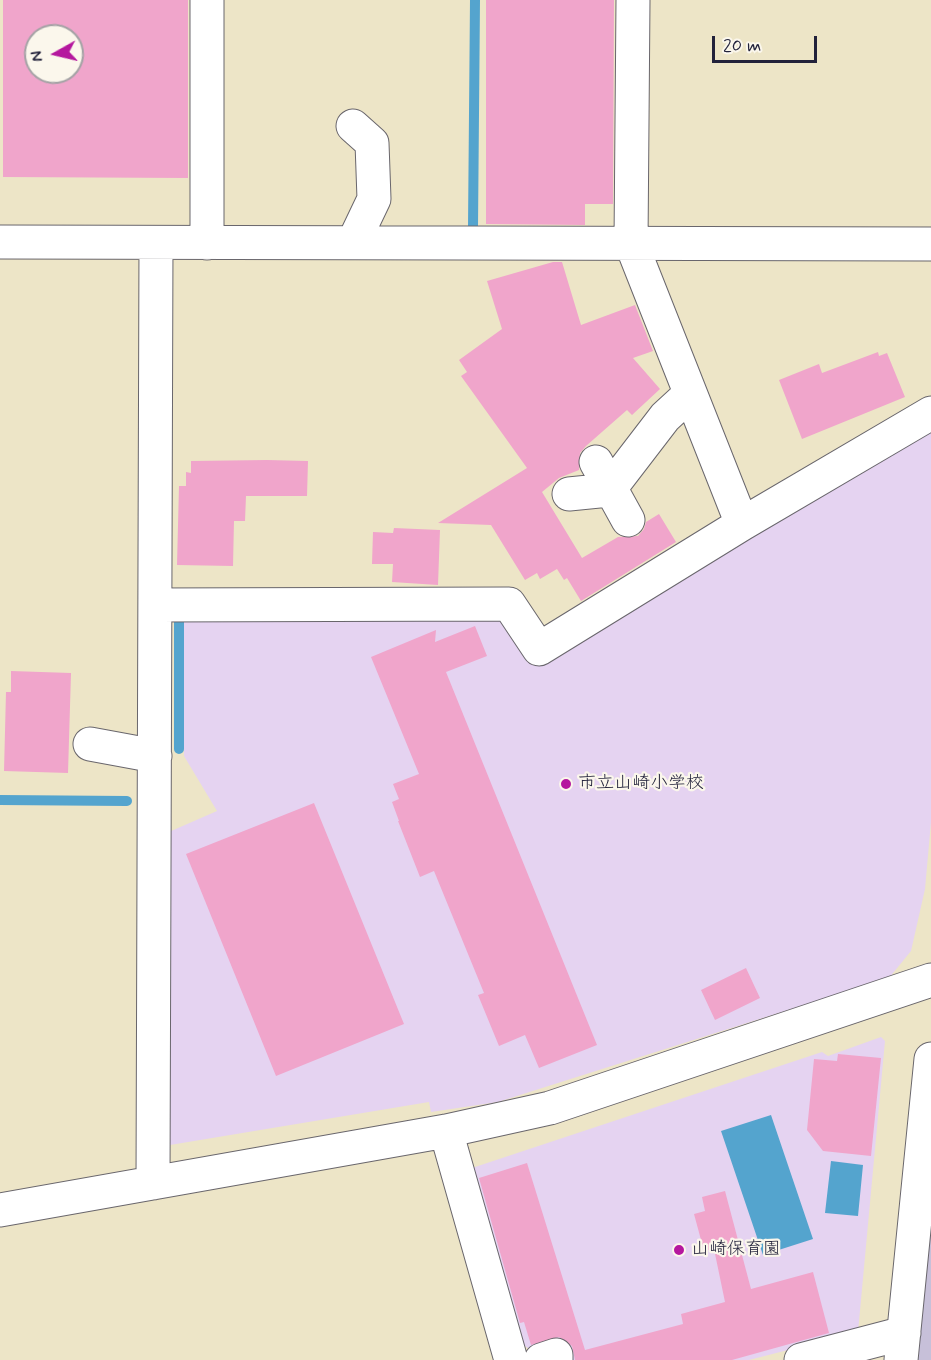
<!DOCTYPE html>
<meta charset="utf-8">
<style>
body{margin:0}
#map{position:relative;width:931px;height:1360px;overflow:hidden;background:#ede5c7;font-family:Mynerve,sans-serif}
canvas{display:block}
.north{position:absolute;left:24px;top:24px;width:60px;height:60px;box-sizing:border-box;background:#fbf7ec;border:2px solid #a4a2a5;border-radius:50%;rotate:262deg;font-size:16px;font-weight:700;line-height:24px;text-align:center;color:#22223b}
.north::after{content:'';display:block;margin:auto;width:21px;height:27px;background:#b5179e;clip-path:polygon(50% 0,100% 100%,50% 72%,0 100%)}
.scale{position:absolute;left:712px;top:36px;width:105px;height:27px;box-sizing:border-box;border:3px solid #22223b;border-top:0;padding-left:8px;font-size:18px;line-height:21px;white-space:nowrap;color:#22223b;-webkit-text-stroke:4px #fbf7ec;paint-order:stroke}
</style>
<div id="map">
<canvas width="931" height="1360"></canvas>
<div class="north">N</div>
<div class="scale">20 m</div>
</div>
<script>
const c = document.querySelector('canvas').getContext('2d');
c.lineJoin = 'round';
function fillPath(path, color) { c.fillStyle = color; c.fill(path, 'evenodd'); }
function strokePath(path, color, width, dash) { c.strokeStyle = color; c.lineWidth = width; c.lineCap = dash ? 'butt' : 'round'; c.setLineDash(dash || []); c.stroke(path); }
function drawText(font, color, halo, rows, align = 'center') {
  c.font = font + ' Mynerve,"Klee One",sans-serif'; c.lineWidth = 4.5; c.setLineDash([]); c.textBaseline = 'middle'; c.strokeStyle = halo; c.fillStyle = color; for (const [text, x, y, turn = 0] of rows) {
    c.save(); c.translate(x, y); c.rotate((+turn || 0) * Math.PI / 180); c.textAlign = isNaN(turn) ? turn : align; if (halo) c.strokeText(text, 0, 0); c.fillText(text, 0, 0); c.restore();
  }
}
fillPath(new Path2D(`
 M 931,427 L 931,822 L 925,889 L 911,951 L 889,978 L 498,1102 L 431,1112 L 429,1102 L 164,1146 L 162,835 L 217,811 L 184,756 L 183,621 L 506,618 L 533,664 Z
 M 881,1037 L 885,1041 L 858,1332 L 749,1360 L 566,1360 L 534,1352 L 520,1343 L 469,1169 L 822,1052 L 828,1056 Z`), '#e5d3f1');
fillPath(new Path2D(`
 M 931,1194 L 931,1360 L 915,1360 Z`), '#c7c0d9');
fillPath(new Path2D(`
 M 771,1115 L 813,1239 L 763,1255 L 721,1131 Z
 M 831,1161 L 863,1165 L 858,1216 L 825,1213 Z`), '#54a4ce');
strokePath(new Path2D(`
 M 473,227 L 475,0
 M 179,749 L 179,616 L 186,616
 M 0,800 L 127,801`), '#54a4ce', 10);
fillPath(new Path2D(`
 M 3,0 L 188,0 L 188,178 L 3,177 ZM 36,36 L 72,36 L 72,72 L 36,72 Z
 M 486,0 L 614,0 L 613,204 L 585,204 L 585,225 L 486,224 Z
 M 553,262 L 562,262 L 581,325 L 635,305 L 653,351 L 633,358 L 660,389 L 632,415 L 627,410 L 586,446 L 580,453 L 579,470 L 559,478 L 542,492 L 582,558 L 618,537 L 638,536 L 644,529 L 646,522 L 659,514 L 676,542 L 581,601 L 567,578 L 564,580 L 557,569 L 540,579 L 537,573 L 525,580 L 491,525 L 438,523 L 527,468 L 461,376 L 467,372 L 459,360 L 502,329 L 487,281 Z
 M 878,352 L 879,356 L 887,353 L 905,397 L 802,439 L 779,380 L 819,364 L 822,373 Z
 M 267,460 L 308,461 L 307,496 L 246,496 L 245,521 L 234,521 L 233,566 L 177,565 L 179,486 L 186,486 L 186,472 L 191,473 L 191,461 Z
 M 394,528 L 440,530 L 438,585 L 392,582 L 393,564 L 372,564 L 373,532 L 393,533 Z
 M 475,626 L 487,656 L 446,672 L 597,1045 L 539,1068 L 525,1035 L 499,1046 L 478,995 L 484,993 L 434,871 L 420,877 L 398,821 L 399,821 L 392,802 L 399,799 L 393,784 L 419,774 L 371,657 L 436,630 L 435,642 Z
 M 11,671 L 71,673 L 68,773 L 4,771 L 6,692 L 11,692 Z
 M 314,803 L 404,1024 L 276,1076 L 186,854 Z
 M 746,968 L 760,998 L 715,1020 L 701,990 Z
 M 838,1054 L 881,1058 L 871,1156 L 823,1151 L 807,1130 L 814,1059 L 837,1061 Z
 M 527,1163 L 585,1350 L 683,1324 L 681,1314 L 725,1302 L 714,1249 L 704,1251 L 694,1214 L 705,1211 L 702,1197 L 725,1191 L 751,1289 L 813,1272 L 829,1333 L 732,1360 L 575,1360 L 572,1346 L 559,1337 L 531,1345 L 524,1322 L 520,1323 L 479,1178 Z`), '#f0a5cb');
const minor = new Path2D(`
 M 633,0 L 631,243 L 742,524
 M 353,126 L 372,143 L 374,199 L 353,243
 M 0,242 L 931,244
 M 207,243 L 207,0
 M 596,462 L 628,520
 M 569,494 L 609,490 L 665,417 L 690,394
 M 155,605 L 509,604 L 539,649 L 742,524 L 931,413
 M 90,744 L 155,756
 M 446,1131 L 511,1360
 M 153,1183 L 156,243
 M 0,1210 L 446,1131 L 550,1108 L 931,980
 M 541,1360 L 556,1355 L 556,1360
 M 801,1360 L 904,1333
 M 901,1360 L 931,1059`);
strokePath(minor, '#69666c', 35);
strokePath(minor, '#fff', 33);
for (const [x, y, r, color] of [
 [566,784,6,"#b5179e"],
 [679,1250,6,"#b5179e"]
]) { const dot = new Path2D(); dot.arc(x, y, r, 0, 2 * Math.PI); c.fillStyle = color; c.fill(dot); strokePath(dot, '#fbf7ec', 2); }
drawText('18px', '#22223b', '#fbf7ec', [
 ["市立山崎小学校",578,784],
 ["山崎保育園",691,1250]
], 'left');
</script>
